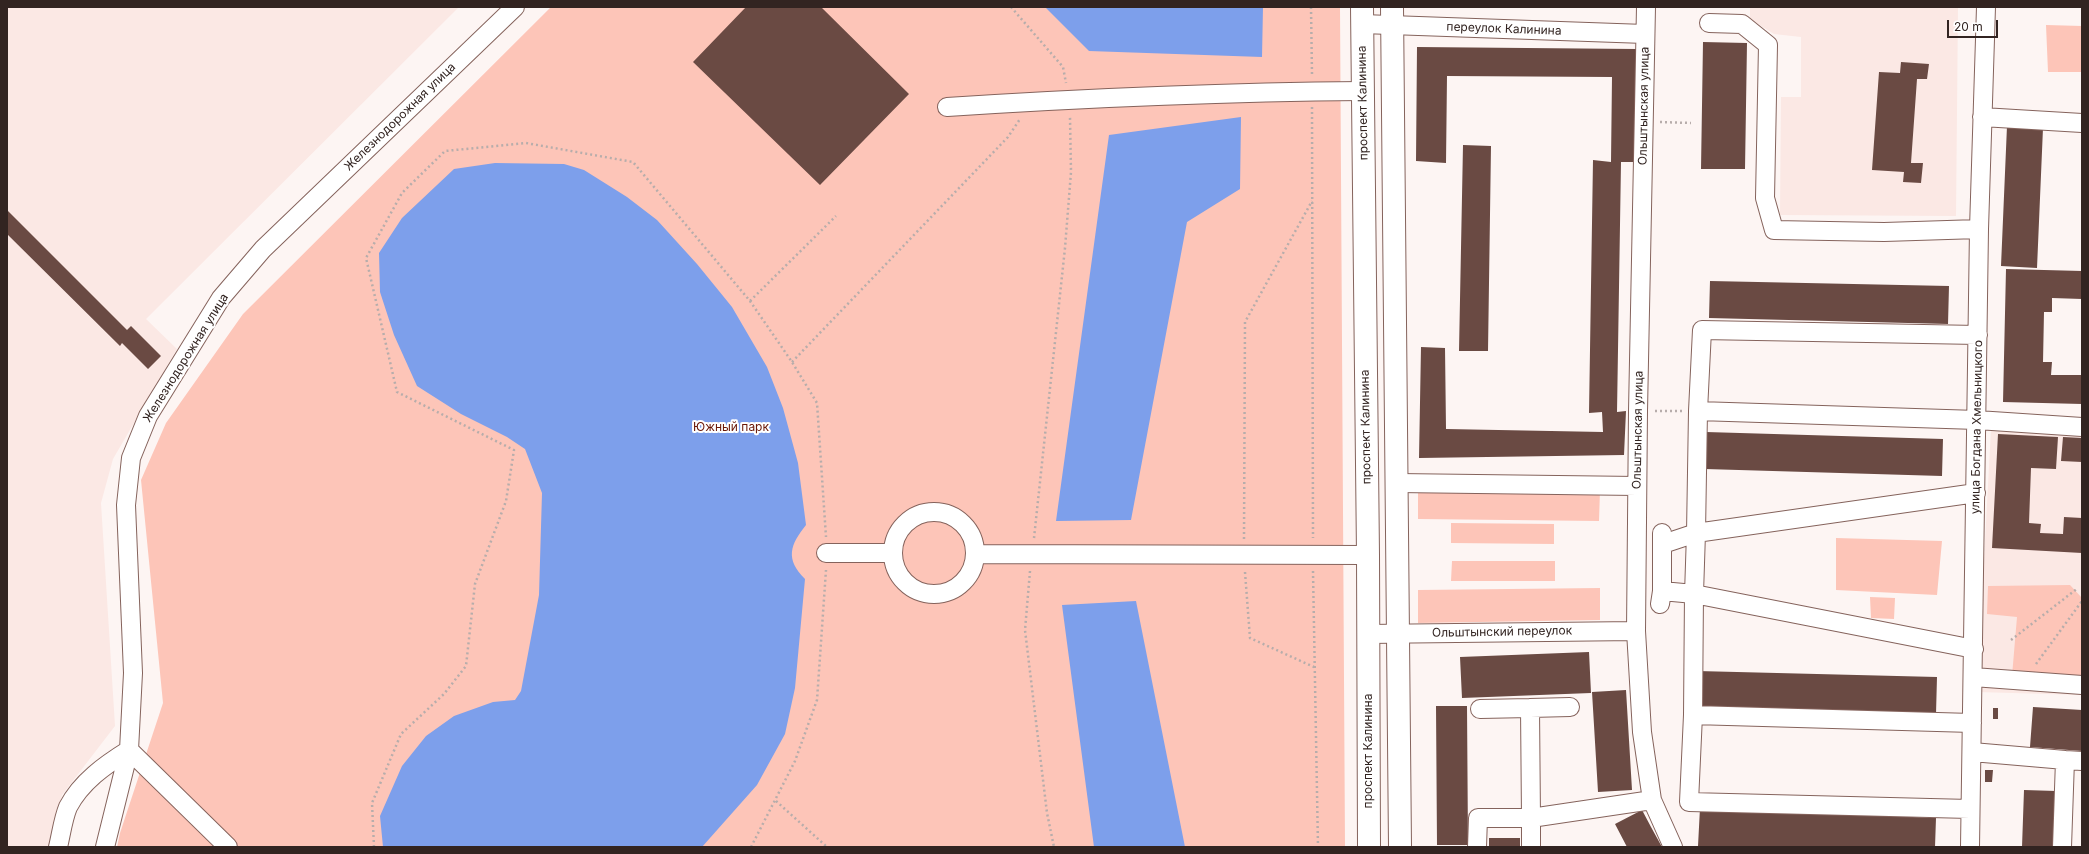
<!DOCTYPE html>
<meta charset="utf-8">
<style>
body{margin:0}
#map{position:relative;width:2089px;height:854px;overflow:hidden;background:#fdf5f3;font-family:Inter,sans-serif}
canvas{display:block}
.frame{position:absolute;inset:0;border:8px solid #322421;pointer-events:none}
.scale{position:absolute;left:1947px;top:20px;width:51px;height:18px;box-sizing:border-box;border:2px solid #322421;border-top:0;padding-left:5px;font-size:12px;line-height:14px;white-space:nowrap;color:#322421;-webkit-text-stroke:3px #fff;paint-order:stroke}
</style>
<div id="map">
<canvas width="2089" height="854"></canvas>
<div class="frame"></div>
<div class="scale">20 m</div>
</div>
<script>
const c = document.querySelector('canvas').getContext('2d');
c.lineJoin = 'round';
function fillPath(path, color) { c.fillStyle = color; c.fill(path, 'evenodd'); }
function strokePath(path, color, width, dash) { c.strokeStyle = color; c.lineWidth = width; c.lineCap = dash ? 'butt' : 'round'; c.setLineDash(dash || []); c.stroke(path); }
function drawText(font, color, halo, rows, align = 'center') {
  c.font = font + ' Inter,sans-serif'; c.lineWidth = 4; c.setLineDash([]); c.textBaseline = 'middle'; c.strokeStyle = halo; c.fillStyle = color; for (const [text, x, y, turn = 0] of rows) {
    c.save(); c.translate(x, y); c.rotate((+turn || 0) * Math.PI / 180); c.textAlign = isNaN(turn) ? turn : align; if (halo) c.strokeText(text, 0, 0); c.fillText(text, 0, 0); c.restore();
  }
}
fillPath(new Path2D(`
 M 7,7 L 459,7 L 146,319 L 177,349 L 113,459 L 101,503 L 115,726 L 62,795 L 51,847 L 7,847 Z
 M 1750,7 L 1958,7 L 1956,216 L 1780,215 L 1781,97 L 1801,97 L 1801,37 L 1774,34 L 1750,19 Z
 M 1991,429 L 2082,436 L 2082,695 L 1977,692 Z`), '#fbe8e4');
fillPath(new Path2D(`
 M 551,7 L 1340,7 L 1345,847 L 117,847 L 120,833 L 163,703 L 141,480 L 166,423 L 243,314 Z
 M 2046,25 L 2082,26 L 2082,72 L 2048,72 Z
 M 1418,488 L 1600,490 L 1599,521 L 1418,519 Z
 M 1451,523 L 1554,524 L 1554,544 L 1451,543 Z
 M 1836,538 L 1942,541 L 1937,595 L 1836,590 Z
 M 1452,561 L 1555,561 L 1555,581 L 1451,581 Z
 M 2070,585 L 2082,598 L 2082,681 L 2012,676 L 2017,617 L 1987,614 L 1988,586 Z
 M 1600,588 L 1600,620 L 1418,623 L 1418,590 Z
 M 1870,597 L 1895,598 L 1894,619 L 1871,618 Z`), '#fdc5b8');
fillPath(new Path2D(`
 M 1045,7 L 1263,7 L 1262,57 L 1089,51 Z
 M 1241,117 L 1240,189 L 1187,222 L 1131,520 L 1056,521 L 1109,135 Z
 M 495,163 L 564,164 L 584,170 L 627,197 L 657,220 L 697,264 L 732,307 L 767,367 L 783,408 L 798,463 L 806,525 C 790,545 785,559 805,579 L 795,688 L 785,734 L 757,785 L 702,847 L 383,847 L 380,816 L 402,766 L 426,736 L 454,716 L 493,702 L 515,700 L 521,691 L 539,595 L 542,493 L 525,449 L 507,437 L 461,414 L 417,386 L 394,335 L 380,292 L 379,253 L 402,218 L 454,169 Z
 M 1136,601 L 1185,847 L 1094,847 L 1062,605 Z`), '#7d9feb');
fillPath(new Path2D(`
 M 746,7 L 821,7 L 909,94 L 820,185 L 693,62 Z
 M 1703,42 L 1747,43 L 1745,169 L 1701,169 Z
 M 1417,47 L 1636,49 L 1635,162 L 1621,162 L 1617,412 L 1626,411 L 1624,455 L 1419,458 L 1421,347 L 1445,348 L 1446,429 L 1603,432 L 1602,412 L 1589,413 L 1593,160 L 1611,162 L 1612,77 L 1447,76 L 1446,163 L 1416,161 Z
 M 1901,62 L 1929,64 L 1927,79 L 1917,79 L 1911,163 L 1923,163 L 1921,183 L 1903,182 L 1904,172 L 1872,170 L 1879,72 L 1900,73 Z
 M 2007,126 L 2043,128 L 2037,268 L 2001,266 Z
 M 1463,145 L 1491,146 L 1488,351 L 1459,351 Z
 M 7,210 L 127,330 L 131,326 L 161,356 L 148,369 L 122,343 L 120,346 L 7,234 Z
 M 2006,269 L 2082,271 L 2082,299 L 2052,298 L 2052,312 L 2044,312 L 2043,362 L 2052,362 L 2051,375 L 2082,375 L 2082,404 L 2003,402 Z
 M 1710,281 L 1949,286 L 1948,324 L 1709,318 Z
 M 1706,432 L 1943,439 L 1942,476 L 1705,469 Z
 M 1998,434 L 2058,437 L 2056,469 L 2031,468 L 2029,523 L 2041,524 L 2040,533 L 2063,534 L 2064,517 L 2082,518 L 2082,553 L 1992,548 Z
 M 2063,437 L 2082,438 L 2082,462 L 2061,461 Z
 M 1589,652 L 1591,693 L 1462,698 L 1460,657 Z
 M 1697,671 L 1937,677 L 1936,714 L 1696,707 Z
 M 1626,690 L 1632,790 L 1598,792 L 1592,692 Z
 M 1436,706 L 1467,706 L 1468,845 L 1437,845 Z
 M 2033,707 L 2082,710 L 2082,751 L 2030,747 Z
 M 1993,708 L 1998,708 L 1998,719 L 1993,719 Z
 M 1985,770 L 1993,770 L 1992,782 L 1985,782 Z
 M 2024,790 L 2056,791 L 2054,847 L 2022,847 Z
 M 1700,808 L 1936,818 L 1935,847 L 1698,846 Z
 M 1642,810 L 1651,827 L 1662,847 L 1627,847 L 1615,824 Z
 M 1489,838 L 1520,838 L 1520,847 L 1489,847 Z`), '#6a4a43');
const minor = new Path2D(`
 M 1646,7 L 1638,411 L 1636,631 L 1642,732 L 1652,800 L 1673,847
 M 1709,23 L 1742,24 L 1768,45 L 1765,198 L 1774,230 L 1884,232 L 1979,229
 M 1362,24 L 1645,34
 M 947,107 C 1086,98 1224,92 1363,91
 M 1982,117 L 2082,123
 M 1978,335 L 1702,330 L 1698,411 L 1977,420 L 2082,427
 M 1698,411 L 1696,533 L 1976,493
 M 1397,483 L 1637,486
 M893 553a41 41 0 1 1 82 0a41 41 0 1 1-82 0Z
 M 826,553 L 893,553
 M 975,554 L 1368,555
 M 1662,591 L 1694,594 L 1696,533 L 1663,544
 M 1660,604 L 1662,591 L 1662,533
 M 1367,634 L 1636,631
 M 1973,677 L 2082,685
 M 1530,708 L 1570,707
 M 1480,709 L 1530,708 L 1531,818 L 1652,800
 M 1693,715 L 1694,594 L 1974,649
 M 129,750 L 228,847
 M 1972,752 L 2065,760 L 2062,847
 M 2065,760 L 2082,761
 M 1970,809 L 1689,802 L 1693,715 L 1972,723
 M 58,847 C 61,835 63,819 68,807 C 81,782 105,765 129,750
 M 105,847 L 129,750 L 133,673 L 126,505 L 131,458 L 148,416 L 221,298 L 263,249 L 515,7
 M 1477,847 L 1478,818 L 1531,818 L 1531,847
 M 1970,847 L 1979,229 L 1986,7`);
const major = new Path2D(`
 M 1362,7 L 1368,555 L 1369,847
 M 1392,7 L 1400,847`);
strokePath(minor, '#85635c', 20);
strokePath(major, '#85635c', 24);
strokePath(new Path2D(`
 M 1011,7 L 1063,67 L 1066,83
 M 1311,7 L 1312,74
 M 1312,107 L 1313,538
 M 1660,122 L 1691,123
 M 750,301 L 836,216
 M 792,362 L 1008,137 L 1020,119
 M 1655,411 L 1682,411
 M 1034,538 L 1065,248 L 1071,172 L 1070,117
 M 1244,539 L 1245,322 L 1312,201
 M 1030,571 L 1025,630 L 1047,813 L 1054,847
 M 1313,571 L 1318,847
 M 1245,572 L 1250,638 L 1314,667
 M 2011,640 L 2078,588
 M 2036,664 L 2082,601
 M 776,801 L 827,847
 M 374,847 L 372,803 L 401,734 L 444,694 L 466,666 L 475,584 L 506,501 L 514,450 L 397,392 L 366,258 L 402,193 L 445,151 L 526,143 L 633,162 L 750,301 L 792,362 L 817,403 L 826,537
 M 751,847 L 795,761 L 817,700 L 826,570`), '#b7adab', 2.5, [2, 3]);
strokePath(minor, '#fff', 18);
strokePath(major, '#fff', 22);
drawText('12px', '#322421', '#fff', [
 ["переулок Калинина",1504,29,2],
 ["проспект Калинина",1363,103,-91],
 ["Ольштынская улица",1644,106,-89],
 ["Железнодорожная улица",400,117,-44],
 ["Железнодорожная улица",186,358,-58],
 ["проспект Калинина",1366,427,-91],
 ["улица Богдана Хмельницкого",1977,427,-89],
 ["Ольштынская улица",1638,430,-89],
 ["Ольштынский переулок",1502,632,-1],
 ["проспект Калинина",1368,751,-90]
]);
drawText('12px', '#6a1706', '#fff', [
 ["Южный парк",731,427]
]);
</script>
